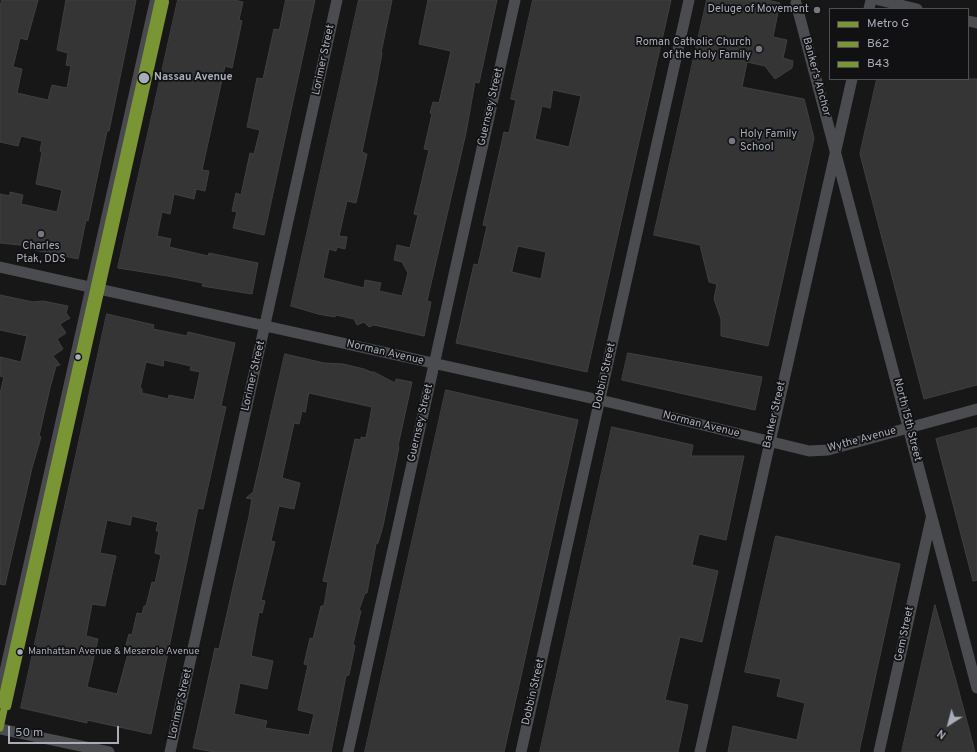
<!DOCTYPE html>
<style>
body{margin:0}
#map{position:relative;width:977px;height:752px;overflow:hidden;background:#171717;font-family:Overpass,sans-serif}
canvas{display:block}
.legend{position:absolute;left:829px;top:8px;width:140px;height:72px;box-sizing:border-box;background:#111113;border:1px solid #4d4f55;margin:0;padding:5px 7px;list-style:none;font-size:12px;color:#a8adb8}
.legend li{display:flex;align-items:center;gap:8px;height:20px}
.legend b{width:20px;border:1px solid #4d4f55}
.north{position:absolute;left:929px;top:704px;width:40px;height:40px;-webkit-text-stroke:3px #111113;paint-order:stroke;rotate:216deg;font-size:11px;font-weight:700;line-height:16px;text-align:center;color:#a8adb8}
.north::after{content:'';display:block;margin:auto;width:14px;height:18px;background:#a8adb8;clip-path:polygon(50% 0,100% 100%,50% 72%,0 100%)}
.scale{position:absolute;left:8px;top:726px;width:111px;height:18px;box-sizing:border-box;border:2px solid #a8adb8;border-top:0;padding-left:5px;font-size:12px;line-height:14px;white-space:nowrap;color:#a8adb8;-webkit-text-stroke:3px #111113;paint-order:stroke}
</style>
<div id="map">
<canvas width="977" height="752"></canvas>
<ul class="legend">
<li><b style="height:5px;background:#799534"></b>Metro G</li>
<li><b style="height:5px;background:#799534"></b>B62</li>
<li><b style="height:5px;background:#799534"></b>B43</li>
</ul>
<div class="north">N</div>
<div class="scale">50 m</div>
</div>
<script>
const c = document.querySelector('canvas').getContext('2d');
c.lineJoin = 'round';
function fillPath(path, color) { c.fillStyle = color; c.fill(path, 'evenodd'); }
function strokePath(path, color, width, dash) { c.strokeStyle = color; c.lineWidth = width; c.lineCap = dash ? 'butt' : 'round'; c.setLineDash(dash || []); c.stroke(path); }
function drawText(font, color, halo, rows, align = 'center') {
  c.font = font + ' Overpass,sans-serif'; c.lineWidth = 3.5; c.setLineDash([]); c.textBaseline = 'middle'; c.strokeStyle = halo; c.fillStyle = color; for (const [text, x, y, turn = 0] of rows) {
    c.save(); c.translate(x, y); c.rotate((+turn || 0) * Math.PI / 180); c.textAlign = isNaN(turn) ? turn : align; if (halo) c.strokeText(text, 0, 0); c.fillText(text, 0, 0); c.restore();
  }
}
const building = new Path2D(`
 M 2,0 L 38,0 L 27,40 L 20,38 L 13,67 L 22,69 L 17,93 L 48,100 L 52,85 L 67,88 L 71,66 L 66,65 L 68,53 L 57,50 L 66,0 L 136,0 L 109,131 L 107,131 L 88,221 L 86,220 L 78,259 L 30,249 L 30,246 L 0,243 L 0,194 L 10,196 L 10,192 L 23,195 L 21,204 L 57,212 L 62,190 L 36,184 L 42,152 L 40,151 L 42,141 L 21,136 L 18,146 L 0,142 L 0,7 Z
 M 178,0 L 234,0 L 243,2 L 239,20 L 242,21 L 232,68 L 225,66 L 202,170 L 209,171 L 205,191 L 196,189 L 194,199 L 174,194 L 170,214 L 162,212 L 157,236 L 171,239 L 169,247 L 208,256 L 209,253 L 258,263 L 252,294 L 202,286 L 203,283 L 168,276 L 118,268 Z
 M 286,0 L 315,0 L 264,235 L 233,228 L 237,212 L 232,211 L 236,193 L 241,195 L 250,153 L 254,154 L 260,130 L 247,127 L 257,78 L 263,79 L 274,29 L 279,30 Z
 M 359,0 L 392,0 L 381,53 L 382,53 L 376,86 L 362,152 L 367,154 L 356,203 L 347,201 L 339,236 L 347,237 L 345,249 L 337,247 L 336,251 L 329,249 L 323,278 L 364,288 L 365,280 L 381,283 L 379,291 L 402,296 L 408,273 L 402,262 L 394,260 L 397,245 L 410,248 L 418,215 L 414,214 L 429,150 L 424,149 L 432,114 L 430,113 L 433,102 L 439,103 L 451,51 L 419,44 L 428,0 L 497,0 L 479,83 L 475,82 L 466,133 L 427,301 L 431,302 L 424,336 L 374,325 L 369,327 L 364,322 L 357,325 L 354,319 L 336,315 L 335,317 L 318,314 L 291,306 Z
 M 533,0 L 671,0 L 587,372 L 456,343 L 474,264 L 478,265 L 487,226 L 483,225 L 504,132 L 509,133 L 516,100 L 511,99 ZM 553,90 L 581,96 L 569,147 L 535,139 L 542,106 L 550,108 ZM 518,246 L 546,252 L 541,279 L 512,272 Z
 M 707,0 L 767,0 L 780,3 L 773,37 L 787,40 L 783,58 L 793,61 L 792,68 L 775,79 L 765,66 L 747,62 L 742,87 L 804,99 L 814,138 L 768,346 L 721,336 L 721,319 L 714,299 L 717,284 L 709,282 L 700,245 L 654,235 Z
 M 877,79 L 977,79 L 977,385 L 924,399 L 860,154 Z
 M 0,295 L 33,302 L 43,301 L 68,306 L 66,313 L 70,318 L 60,324 L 66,333 L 57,339 L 63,349 L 53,356 L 60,365 L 56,366 L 50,388 L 39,436 L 41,437 L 32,468 L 5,585 L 0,584 L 0,394 L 4,377 L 0,376 L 0,357 L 21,362 L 27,336 L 0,330 Z
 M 107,314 L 154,325 L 153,329 L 187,336 L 188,332 L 235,343 L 221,406 L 226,407 L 203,509 L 198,508 L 151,734 L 87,720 L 87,723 L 21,708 ZM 164,360 L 191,366 L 190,370 L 200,372 L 194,400 L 169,395 L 168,399 L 142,393 L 142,389 L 140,388 L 146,362 L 163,366 ZM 132,516 L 158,522 L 156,531 L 159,531 L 155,553 L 161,555 L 155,583 L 152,582 L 146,606 L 144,606 L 142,614 L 137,613 L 132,635 L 129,634 L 126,645 L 130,646 L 117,694 L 87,687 L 98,639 L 86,636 L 92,604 L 105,606 L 116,556 L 100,553 L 107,520 L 130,525 Z
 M 628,353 L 762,377 L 755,410 L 622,380 Z
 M 285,354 L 324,363 L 343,364 L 364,369 L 371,372 L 374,372 L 395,383 L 396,379 L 412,382 L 398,446 L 399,447 L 383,526 L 378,543 L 376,544 L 367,593 L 365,593 L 359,610 L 361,611 L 353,644 L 355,646 L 349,675 L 346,676 L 331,752 L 214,752 L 193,748 L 215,648 L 219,649 L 249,516 L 252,499 L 246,498 L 253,492 ZM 309,393 L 372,407 L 366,438 L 361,437 L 361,440 L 355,439 L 323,581 L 328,582 L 324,606 L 321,606 L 313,639 L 310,638 L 304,664 L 308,665 L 298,710 L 314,714 L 309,735 L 265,728 L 267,721 L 234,714 L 240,683 L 267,689 L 273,661 L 251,656 L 259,612 L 262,613 L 265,601 L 261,600 L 275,542 L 271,541 L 279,506 L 294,509 L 300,483 L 282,478 L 294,423 L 299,424 L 302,411 L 305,412 Z
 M 446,390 L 578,420 L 520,681 L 504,752 L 365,752 Z
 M 612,427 L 693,445 L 691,456 L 744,456 L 726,540 L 699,534 L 692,565 L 718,571 L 702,642 L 680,637 L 665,700 L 688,705 L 678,752 L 540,752 Z
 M 977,428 L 977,580 L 973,581 L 936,439 Z
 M 776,536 L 900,564 L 859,752 L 728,752 L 733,726 L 797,740 L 805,703 L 777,696 L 781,679 L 745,672 Z
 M 935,605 L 958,688 L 975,752 L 902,752 Z`);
fillPath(building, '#353536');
strokePath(building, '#3f4043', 1);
strokePath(new Path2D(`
 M 879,0 L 917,9
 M 796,3 L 977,688
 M 869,9 L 871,0
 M 968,21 L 977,23
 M 0,267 L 613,403 L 809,451 L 828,450 L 977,409
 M 0,729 L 109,752
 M 170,752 L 337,0
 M 348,752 L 515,0
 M 521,752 L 689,0
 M 700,752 L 852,79
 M 879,752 L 931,519`), '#4b4c50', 11);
strokePath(new Path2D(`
 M 0,705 L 158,0`), '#4a4a4e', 16);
strokePath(new Path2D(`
 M 0,705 L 158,0`), '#799534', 6);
strokePath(new Path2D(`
 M 8,707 L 166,2`), '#799534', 6);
strokePath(new Path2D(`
 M 0,728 L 161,0`), '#799534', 7);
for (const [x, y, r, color] of [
 [817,10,4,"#757880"],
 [759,49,4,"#757880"],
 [144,78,6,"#a8adb8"],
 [732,141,4,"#757880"],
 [41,234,4,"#757880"],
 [78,357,3.5,"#a8adb8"],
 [20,652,3.5,"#a8adb8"]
]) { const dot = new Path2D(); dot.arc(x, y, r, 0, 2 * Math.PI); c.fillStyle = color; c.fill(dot); strokePath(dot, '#111113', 1.5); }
drawText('10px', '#a8adb8', '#111113', [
 ["Manhattan Avenue & Meserole Avenue",28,652]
], 'left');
drawText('11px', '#a8adb8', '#111113', [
 ["Deluge of Movement",809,10],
 ["Roman Catholic Church",751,43],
 ["of the Holy Family",751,56],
 ["Holy Family",740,135,"left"],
 ["School",740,148,"left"],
 ["Charles",41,247,"center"],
 ["Ptak, DDS",41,260,"center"]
], 'right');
drawText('11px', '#a8adb8', '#111113', [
 ["Lorimer Street",324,60,-78],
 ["Banker's Anchor",816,77,75],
 ["Guernsey Street",491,107,-77],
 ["Norman Avenue",385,353,13],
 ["Lorimer Street",254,376,-77],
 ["Dobbin Street",605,376,-77],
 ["Banker Street",775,415,-77],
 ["North 15th Street",907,420,76],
 ["Guernsey Street",421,423,-77],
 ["Norman Avenue",701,425,14],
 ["Wythe Avenue",862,440,-15],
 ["Gem Street",905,634,-78],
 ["Dobbin Street",534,692,-77],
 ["Lorimer Street",181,704,-77]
]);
drawText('bold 11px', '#a8adb8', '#111113', [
 ["Nassau Avenue",154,78]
], 'left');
</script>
